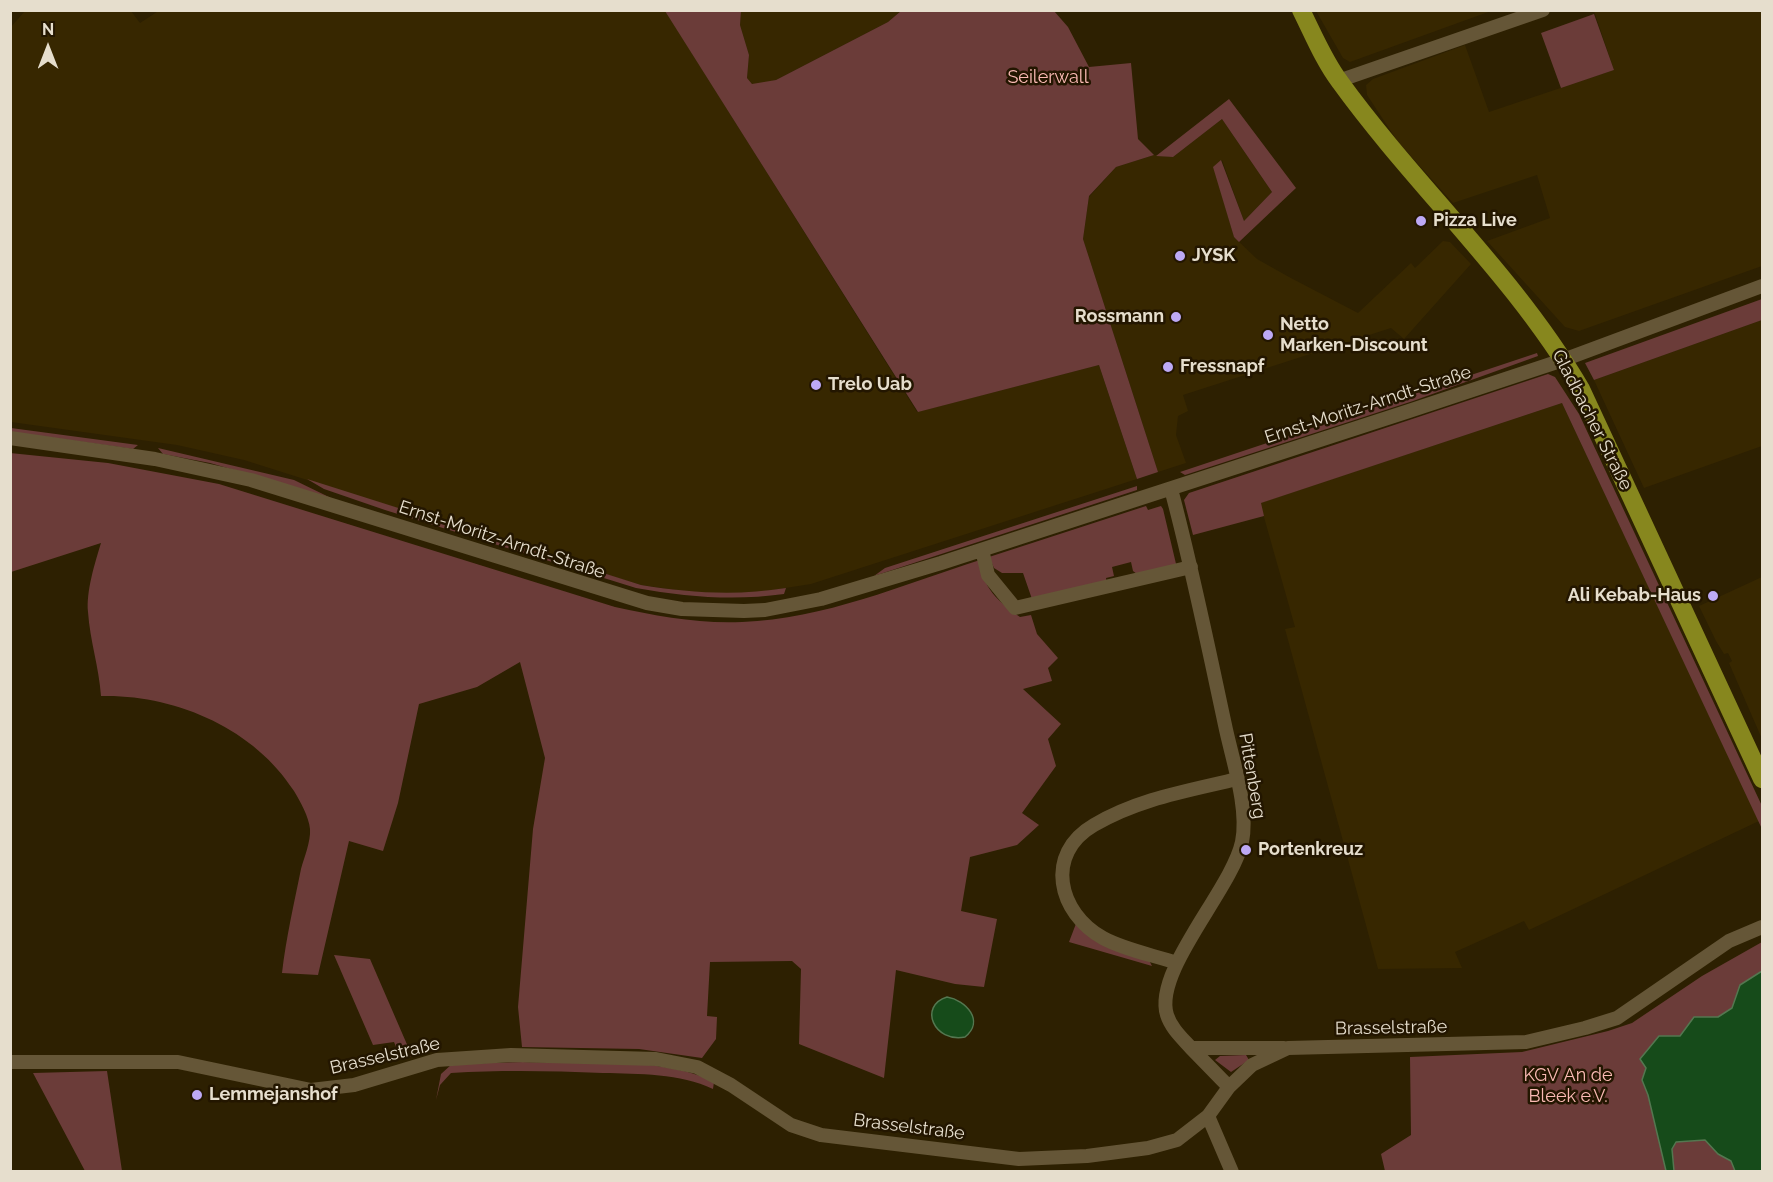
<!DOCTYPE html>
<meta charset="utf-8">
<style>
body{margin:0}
#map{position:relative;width:1773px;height:1182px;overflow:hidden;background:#2d2001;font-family:Raleway,sans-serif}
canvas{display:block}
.frame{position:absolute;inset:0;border:12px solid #e6decd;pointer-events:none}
.north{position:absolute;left:18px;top:18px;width:60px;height:60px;-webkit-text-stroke:4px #231600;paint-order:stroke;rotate:0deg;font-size:16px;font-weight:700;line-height:24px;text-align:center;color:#e6decd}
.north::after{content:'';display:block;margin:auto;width:21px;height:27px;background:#e6decd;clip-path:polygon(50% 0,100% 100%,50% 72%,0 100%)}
</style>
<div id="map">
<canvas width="1773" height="1182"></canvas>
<div class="frame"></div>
<div class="north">N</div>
</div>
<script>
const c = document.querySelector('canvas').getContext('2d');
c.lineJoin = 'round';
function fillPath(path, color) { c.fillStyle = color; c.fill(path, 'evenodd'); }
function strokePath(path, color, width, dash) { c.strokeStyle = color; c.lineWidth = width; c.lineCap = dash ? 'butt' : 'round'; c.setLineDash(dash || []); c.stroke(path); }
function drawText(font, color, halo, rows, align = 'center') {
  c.font = font + ' Raleway,sans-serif'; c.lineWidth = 5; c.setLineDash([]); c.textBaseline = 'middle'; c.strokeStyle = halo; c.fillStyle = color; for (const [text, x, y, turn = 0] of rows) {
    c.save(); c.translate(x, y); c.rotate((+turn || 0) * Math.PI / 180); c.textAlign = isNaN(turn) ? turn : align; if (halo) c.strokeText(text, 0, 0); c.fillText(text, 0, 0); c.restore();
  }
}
fillPath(new Path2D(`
 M 160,10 L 665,10 L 917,412 L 1099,365 L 1137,479 L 811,584 L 754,593 L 697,593 L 641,585 L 614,577 L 244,460 L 177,445 L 11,422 L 10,28 L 25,11 L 131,11 L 140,23 Z
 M 741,10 L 861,12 L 901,11 L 888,22 L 776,80 L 760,84 L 752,84 L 747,78 L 749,55 L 740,25 Z
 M 1316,11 L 1491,11 L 1350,62 L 1343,58 Z
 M 1594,11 L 1762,11 L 1762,266 L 1579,331 L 1565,327 L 1487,241 L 1550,218 L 1537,175 L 1453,203 L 1398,142 L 1367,95 L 1366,85 L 1373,79 L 1465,45 L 1489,112 L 1614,70 Z
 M 1222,119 L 1272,192 L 1244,221 L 1222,160 L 1214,167 L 1234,237 L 1257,259 L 1289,277 L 1358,313 L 1411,263 L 1415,268 L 1443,241 L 1450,242 L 1471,264 L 1404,339 L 1391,328 L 1183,395 L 1188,411 L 1178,416 L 1176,435 L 1186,463 L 1158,472 L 1083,239 L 1089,197 L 1116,167 L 1154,155 L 1173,157 Z
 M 1762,320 L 1762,446 L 1644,488 L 1594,380 Z
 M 1562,403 L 1759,821 L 1529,930 L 1524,921 L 1455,952 L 1462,968 L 1378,969 L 1285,629 L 1295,627 L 1260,503 Z
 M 1762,577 L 1762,739 L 1729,663 L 1732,661 L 1728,653 L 1724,654 L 1716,641 L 1699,606 Z`), '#372700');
fillPath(new Path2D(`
 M 665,11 L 741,11 L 740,25 L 749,55 L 747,78 L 752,84 L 776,80 L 888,22 L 901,11 L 1054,11 L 1068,27 L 1089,67 L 1131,63 L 1138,139 L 1154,155 L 1116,167 L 1089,196 L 1083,239 L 1158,472 L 1137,479 L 1099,365 L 918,412 Z
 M 1594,14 L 1614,70 L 1561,88 L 1541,33 Z
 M 1229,99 L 1296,188 L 1239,242 L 1234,237 L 1213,167 L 1221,160 L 1244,221 L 1272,192 L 1222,119 L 1173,157 L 1156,156 Z
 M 1762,299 L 1762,320 L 1594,380 L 1585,363 Z
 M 1537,353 L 1538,356 L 1413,401 L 1185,475 L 1180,472 Z
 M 1548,374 L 1555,377 L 1579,414 L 1762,806 L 1762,829 L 1562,403 L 1261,503 L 1264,516 L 1193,535 L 1184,500 L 1189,493 Z
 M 11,428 L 138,445 L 133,449 L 11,432 Z
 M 158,448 L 294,480 L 331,498 L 210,463 L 163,454 Z
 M 10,453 L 108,463 L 219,484 L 615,607 C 657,616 699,624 742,622 C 824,619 902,585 980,560 C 982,588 999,602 1020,617 L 1031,615 L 1037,634 L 1058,658 L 1048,668 L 1052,681 L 1023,689 L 1061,724 L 1048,739 L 1056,766 L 1022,813 L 1039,825 L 1017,845 L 970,857 L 961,911 L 997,919 L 984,987 L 955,984 L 896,970 L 884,1078 L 799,1044 L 801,969 L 792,961 L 710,962 L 707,1016 L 717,1017 L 716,1039 L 702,1058 L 639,1049 L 522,1047 L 518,1007 L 533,829 L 545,758 L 520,662 L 477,687 L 419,704 L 398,803 L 383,851 L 349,841 L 318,975 L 282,973 C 286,938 294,904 301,869 C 304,858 311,841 310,829 C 309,817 300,801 294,791 C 254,728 174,694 101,696 C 99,667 90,641 88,612 C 86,591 95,563 101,543 L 11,572 Z
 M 307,479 L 641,585 C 690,593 737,596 786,588 L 784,594 C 734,601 686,597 636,588 L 385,510 L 324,489 Z
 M 1137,486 L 1137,490 L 874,576 L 885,568 Z
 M 1146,506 L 1148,510 L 1161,506 L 1163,509 L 1177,568 L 1141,577 L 1133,571 L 1131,562 L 1112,567 L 1114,576 L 1106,578 L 1107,585 L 1033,602 L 1023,573 L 1002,573 L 994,568 L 989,557 Z
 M 1077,921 L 1149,960 L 1152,966 L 1069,942 Z
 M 1762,942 L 1762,971 L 1740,985 L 1732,1008 L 1718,1017 L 1694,1017 L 1680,1036 L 1646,1068 L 1642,1080 L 1648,1095 L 1666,1171 L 1385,1171 L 1381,1154 L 1411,1135 L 1410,1057 L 1522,1052 L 1608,1031 L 1632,1023 L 1702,976 Z
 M 334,955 L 370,959 L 412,1056 L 401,1059 L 394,1042 L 373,1045 Z
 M 1246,1055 L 1249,1060 L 1231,1072 L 1215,1060 L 1220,1056 Z
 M 523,1062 C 579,1064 664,1056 714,1082 L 713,1089 C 680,1073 639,1074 603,1073 C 552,1071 502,1070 451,1073 L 440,1085 L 436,1100 L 441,1074 L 452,1064 Z
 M 107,1071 L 122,1171 L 85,1171 L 33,1073 Z
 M 1705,1140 L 1718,1153 L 1731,1161 L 1735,1171 L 1674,1171 L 1672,1149 L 1676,1142 Z`), '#6b3c39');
const water = new Path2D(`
 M 1762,971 L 1762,1171 L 1735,1171 L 1731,1161 L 1718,1154 L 1705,1140 L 1676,1142 L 1672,1149 L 1674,1171 L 1666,1171 L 1648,1095 L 1642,1080 L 1646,1068 L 1640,1059 L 1659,1036 L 1680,1036 L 1694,1017 L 1718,1017 L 1732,1008 L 1740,985 Z
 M 947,997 C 966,1000 985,1021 965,1037 C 934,1043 918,1006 947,997 Z`);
fillPath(water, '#164b1a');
strokePath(water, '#547750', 1.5);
strokePath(new Path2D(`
 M 1338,81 L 1543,10
 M 10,438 L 155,459 L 251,480 L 647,603 L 682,609 L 744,611 L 765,610 L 821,599 L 941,563 L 1409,411 L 1563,360 L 1762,286
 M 1171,489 C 1192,567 1208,646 1225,725 C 1232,759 1249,808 1242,842 C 1232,889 1153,971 1167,1015 C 1171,1028 1182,1038 1191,1048
 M 982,550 L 988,575 L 1015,608 L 1191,567
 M 1177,963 C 1153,955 1125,950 1103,938 C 1058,913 1044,854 1094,825 C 1138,799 1187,791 1237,779
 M 10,1062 L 178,1062 L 311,1090 L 354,1085 L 437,1060 L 511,1055 L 656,1059 L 697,1067 L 731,1085 L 791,1125 L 821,1135 L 1019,1159 L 1087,1156 L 1148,1148 L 1177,1140 L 1208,1116 L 1229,1087 L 1252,1065 L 1288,1048 L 1526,1042 L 1585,1028 L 1617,1018 L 1729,941 L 1762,927
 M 1229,1087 L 1191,1048 L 1284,1048
 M 1208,1116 L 1232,1172`), '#655637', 14);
strokePath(new Path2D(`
 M 1301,10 C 1313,34 1324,61 1340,82 C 1416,187 1515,276 1581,389 L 1762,779`), '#87871e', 18);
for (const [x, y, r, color] of [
 [1421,221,6,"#bda9f5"],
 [1180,256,6,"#bda9f5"],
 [1176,317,6,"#bda9f5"],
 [1268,335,6,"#bda9f5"],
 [1168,367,6,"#bda9f5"],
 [816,385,6,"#bda9f5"],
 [1713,596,6,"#bda9f5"],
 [1246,850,6,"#bda9f5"],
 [197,1095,6,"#bda9f5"]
]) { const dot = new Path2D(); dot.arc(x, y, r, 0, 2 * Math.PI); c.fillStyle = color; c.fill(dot); strokePath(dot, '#231600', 2); }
drawText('18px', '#fbbab4', '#231600', [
 ["Seilerwall",1048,78],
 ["KGV An de",1568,1076],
 ["Bleek e.V.",1568,1097]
]);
drawText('bold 18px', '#e6decd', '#231600', [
 ["Pizza Live",1433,221],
 ["JYSK",1192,256],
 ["Rossmann",1164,317,"right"],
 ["Netto",1280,325],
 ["Marken-Discount",1280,346],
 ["Fressnapf",1180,367],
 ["Trelo Uab",828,385],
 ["Ali Kebab-Haus",1701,596,"right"],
 ["Portenkreuz",1258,850],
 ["Lemmejanshof",209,1095]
], 'left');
drawText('18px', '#e6decd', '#231600', [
 ["Ernst-Moritz-Arndt-Straße",1368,405,-18],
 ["Gladbacher Straße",1592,420,63],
 ["Ernst-Moritz-Arndt-Straße",502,540,18],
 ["Pittenberg",1252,776,80],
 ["Brasselstraße",1391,1028,-1],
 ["Brasselstraße",385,1056,-13],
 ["Brasselstraße",909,1127,7]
]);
</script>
